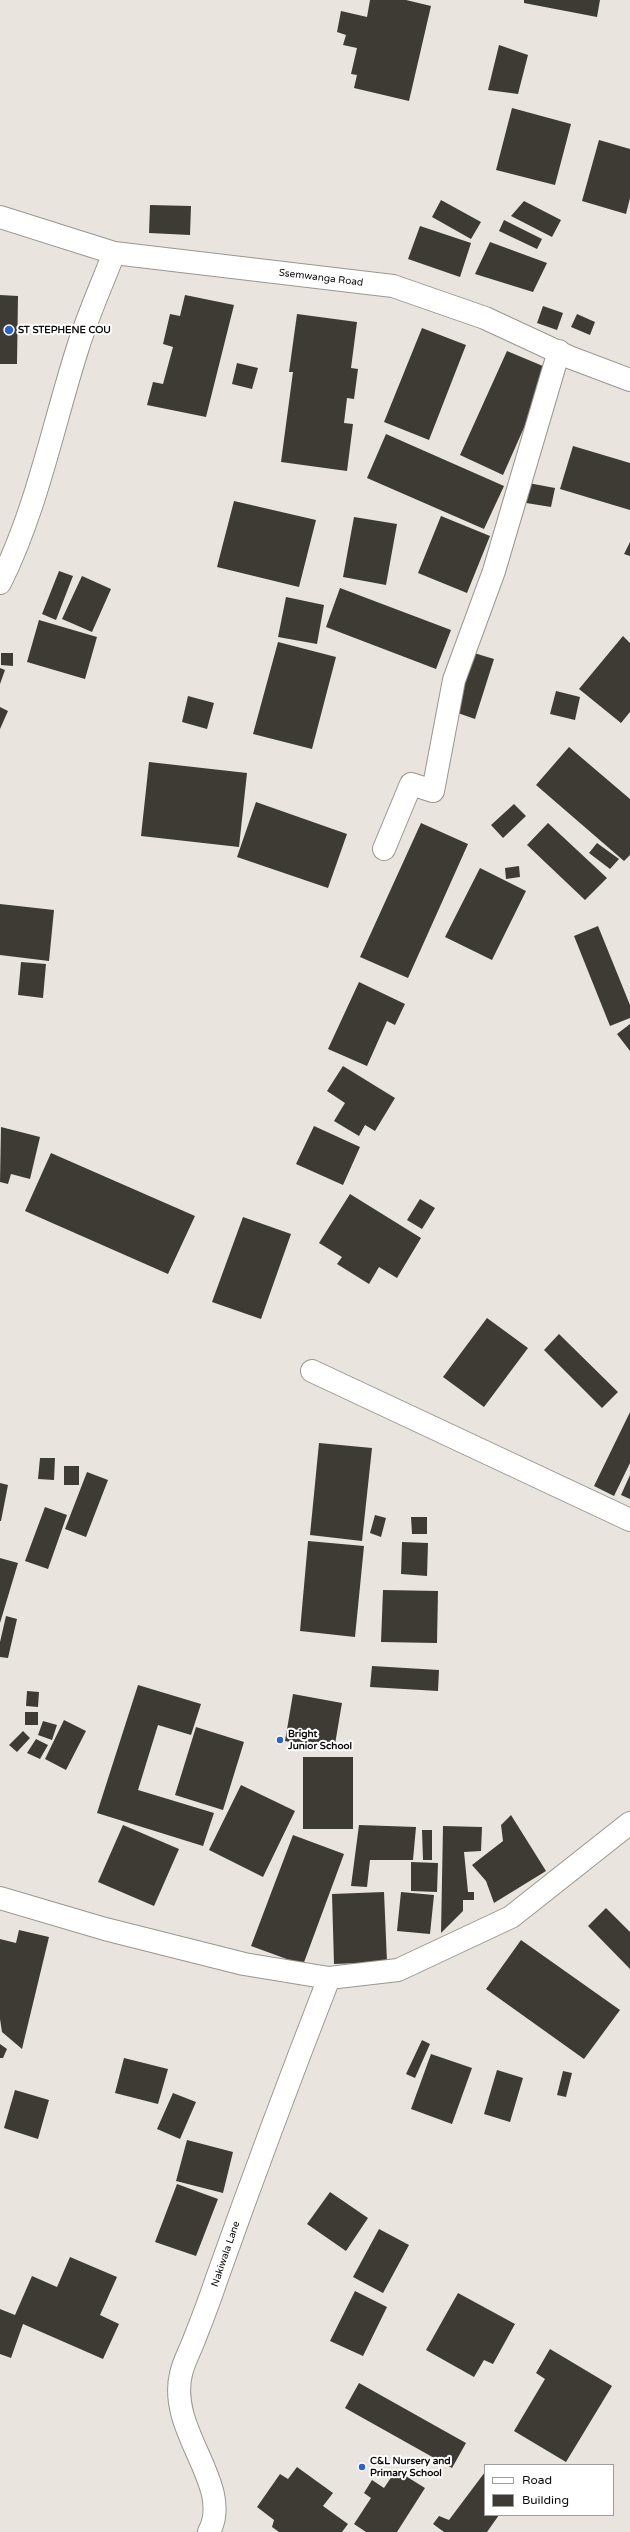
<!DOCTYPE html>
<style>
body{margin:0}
#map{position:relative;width:630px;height:2532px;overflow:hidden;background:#e9e5de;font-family:"Varela Round",sans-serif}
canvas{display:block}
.legend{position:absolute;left:484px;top:2464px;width:130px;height:52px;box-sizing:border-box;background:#fff;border:1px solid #9e9d9d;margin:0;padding:5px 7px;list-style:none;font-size:12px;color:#0d0b09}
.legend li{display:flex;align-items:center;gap:8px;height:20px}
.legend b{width:20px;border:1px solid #9e9d9d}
</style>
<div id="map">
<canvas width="630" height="2532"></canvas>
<ul class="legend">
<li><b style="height:5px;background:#fff"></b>Road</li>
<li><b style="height:11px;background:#3e3b35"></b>Building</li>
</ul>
</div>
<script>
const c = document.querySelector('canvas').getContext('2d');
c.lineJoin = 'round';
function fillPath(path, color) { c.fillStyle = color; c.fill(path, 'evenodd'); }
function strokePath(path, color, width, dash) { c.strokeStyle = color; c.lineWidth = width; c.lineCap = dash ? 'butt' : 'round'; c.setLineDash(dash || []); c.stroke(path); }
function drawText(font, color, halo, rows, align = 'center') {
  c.font = font + ' "Varela Round",sans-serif'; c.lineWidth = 4; c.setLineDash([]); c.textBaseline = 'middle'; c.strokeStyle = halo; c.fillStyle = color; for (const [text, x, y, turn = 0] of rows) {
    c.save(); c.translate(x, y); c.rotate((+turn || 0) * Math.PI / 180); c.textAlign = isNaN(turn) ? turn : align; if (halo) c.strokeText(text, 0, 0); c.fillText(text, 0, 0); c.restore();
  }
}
fillPath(new Path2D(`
 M 370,0 L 406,0 L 431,6 L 409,101 L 354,88 L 357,75 L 351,74 L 357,48 L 343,45 L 346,35 L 337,32 L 341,11 L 367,17 Z
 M 524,0 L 600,0 L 597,17 L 524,3 Z
 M 499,45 L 528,55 L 518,94 L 488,90 Z
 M 512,108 L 571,124 L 555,185 L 496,170 Z
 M 599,140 L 630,149 L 630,198 L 626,214 L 582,201 Z
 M 441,200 L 481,222 L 471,239 L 432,217 Z
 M 524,201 L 561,220 L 552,237 L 511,216 Z
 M 150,205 L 191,206 L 190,235 L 149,233 Z
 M 504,220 L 542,239 L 537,249 L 499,231 Z
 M 420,226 L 471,243 L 460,277 L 408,259 Z
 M 490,242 L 547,263 L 533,292 L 475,274 Z
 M 0,295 L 18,296 L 17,364 L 0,364 Z
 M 185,295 L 234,305 L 206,417 L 147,405 L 153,382 L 163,384 L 173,347 L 163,344 L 170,314 L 180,316 Z
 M 543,306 L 563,313 L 557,330 L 537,323 Z
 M 297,314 L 357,322 L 351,368 L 358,369 L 354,399 L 347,398 L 344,423 L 353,424 L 347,471 L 281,462 L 293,372 L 289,372 Z
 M 577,314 L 595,322 L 590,335 L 571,327 Z
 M 422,328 L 466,345 L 429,440 L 384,422 Z
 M 507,351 L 550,369 L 503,475 L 460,455 Z
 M 237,363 L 258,368 L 252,389 L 232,384 Z
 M 386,434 L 504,486 L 484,529 L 367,478 Z
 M 573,446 L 630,463 L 630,510 L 560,489 Z
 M 523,482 L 555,488 L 551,507 L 520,502 Z
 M 234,501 L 316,520 L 299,587 L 217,567 Z
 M 441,516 L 490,536 L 467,593 L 418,573 Z
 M 354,517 L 397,524 L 386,585 L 343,577 Z
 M 630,542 L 630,556 L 624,554 Z
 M 59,571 L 73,576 L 56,620 L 42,614 Z
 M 82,576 L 111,589 L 92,632 L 62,619 Z
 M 340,588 L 451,630 L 436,669 L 326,627 Z
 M 286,597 L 324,605 L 317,644 L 278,637 Z
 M 39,620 L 97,637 L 85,679 L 27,662 Z
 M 623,636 L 630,643 L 630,712 L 621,723 L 579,689 Z
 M 278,642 L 336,657 L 312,749 L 253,734 Z
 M 1,653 L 13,653 L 13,666 L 1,665 Z
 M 474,653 L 494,659 L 475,719 L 455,712 Z
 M 0,668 L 5,670 L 0,684 Z
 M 556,691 L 580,697 L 575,720 L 550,714 Z
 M 188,696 L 214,703 L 207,729 L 182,722 Z
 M 0,707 L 8,711 L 0,729 Z
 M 569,747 L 630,799 L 630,855 L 624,861 L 536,785 Z
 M 149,762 L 247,773 L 239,847 L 141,836 Z
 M 256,802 L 347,834 L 328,888 L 237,857 Z
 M 514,804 L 526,816 L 503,838 L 491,825 Z
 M 421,823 L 468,844 L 408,978 L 360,957 Z
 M 548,823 L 607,878 L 585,900 L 527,845 Z
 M 597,843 L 619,859 L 610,869 L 589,853 Z
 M 519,866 L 520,877 L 506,879 L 505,868 Z
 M 480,868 L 526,891 L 492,960 L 445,937 Z
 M 0,904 L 54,910 L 49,961 L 0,955 Z
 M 598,926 L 630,1005 L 630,1018 L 610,1026 L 574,936 Z
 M 21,962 L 46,964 L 43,998 L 18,995 Z
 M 359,982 L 405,1004 L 395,1025 L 387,1021 L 367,1066 L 328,1049 Z
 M 630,1024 L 630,1051 L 617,1034 Z
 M 343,1066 L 395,1098 L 375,1131 L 365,1125 L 359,1136 L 334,1121 L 345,1103 L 327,1091 Z
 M 314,1126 L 360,1147 L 343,1185 L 296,1164 Z
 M 1,1127 L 40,1137 L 30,1179 L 11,1174 L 8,1184 L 0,1182 Z
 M 51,1153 L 195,1216 L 168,1274 L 25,1211 Z
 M 350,1194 L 421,1238 L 397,1278 L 379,1267 L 369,1284 L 337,1264 L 342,1257 L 319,1243 Z
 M 420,1199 L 435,1208 L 422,1229 L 407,1220 Z
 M 243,1217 L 291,1234 L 261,1319 L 212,1302 Z
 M 487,1318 L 528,1348 L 484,1407 L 443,1377 Z
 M 559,1334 L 618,1392 L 602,1408 L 544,1350 Z
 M 630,1412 L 630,1463 L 614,1496 L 594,1486 Z
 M 319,1443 L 372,1448 L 362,1541 L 310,1535 Z
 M 40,1458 L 55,1458 L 54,1480 L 38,1479 Z
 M 64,1466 L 79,1466 L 79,1485 L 64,1485 Z
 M 87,1472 L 108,1480 L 86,1537 L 65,1529 Z
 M 630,1475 L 630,1499 L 621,1495 Z
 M 0,1483 L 8,1485 L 1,1521 L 0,1521 Z
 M 45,1507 L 67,1515 L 48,1569 L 25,1561 Z
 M 375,1515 L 386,1518 L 381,1537 L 370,1533 Z
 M 411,1517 L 427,1517 L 427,1534 L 412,1534 Z
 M 308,1541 L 364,1546 L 355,1637 L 300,1631 Z
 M 402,1542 L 428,1543 L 427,1576 L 401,1574 Z
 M 0,1558 L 18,1563 L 0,1623 Z
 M 383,1590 L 438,1591 L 437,1643 L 381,1642 Z
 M 6,1616 L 17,1619 L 8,1658 L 0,1657 L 0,1642 Z
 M 372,1666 L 439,1670 L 438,1691 L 370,1687 Z
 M 138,1685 L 201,1704 L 191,1735 L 158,1725 L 138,1790 L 214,1813 L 203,1846 L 97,1813 Z
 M 27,1691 L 39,1692 L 38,1707 L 26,1706 Z
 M 293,1694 L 342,1703 L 334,1750 L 285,1741 Z
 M 25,1712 L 38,1712 L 38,1725 L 25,1725 Z
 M 64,1720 L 86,1731 L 66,1770 L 45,1759 Z
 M 43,1721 L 57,1725 L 52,1740 L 38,1735 Z
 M 196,1727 L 244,1742 L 223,1810 L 175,1795 Z
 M 23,1731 L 30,1738 L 17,1752 L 9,1745 Z
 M 36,1739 L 48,1745 L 40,1759 L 27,1753 Z
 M 303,1757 L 353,1757 L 353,1829 L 303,1829 Z
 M 241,1785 L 295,1811 L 263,1877 L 209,1850 Z
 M 511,1815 L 546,1871 L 494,1903 L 486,1881 L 472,1865 L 503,1841 L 501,1825 Z
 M 123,1825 L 179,1849 L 154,1906 L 98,1882 Z
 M 359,1825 L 416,1827 L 413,1860 L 370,1860 L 367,1887 L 351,1886 Z
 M 443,1826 L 482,1827 L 481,1851 L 464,1852 L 468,1892 L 474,1892 L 474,1900 L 463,1900 L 463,1911 L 441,1933 Z
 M 422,1830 L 432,1830 L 432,1860 L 423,1860 Z
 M 293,1835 L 344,1854 L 303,1965 L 251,1946 Z
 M 411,1862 L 438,1863 L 437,1892 L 411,1891 Z
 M 384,1892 L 387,1962 L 334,1964 L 332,1894 Z
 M 401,1892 L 434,1895 L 430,1934 L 397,1931 Z
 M 606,1908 L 630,1932 L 630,1969 L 588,1926 Z
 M 19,1930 L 49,1937 L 22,2049 L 2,2032 L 0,2019 L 0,1939 L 16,1943 Z
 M 521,1940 L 620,2010 L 584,2059 L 486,1989 Z
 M 422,2040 L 430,2044 L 415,2078 L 406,2074 Z
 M 0,2044 L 7,2049 L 3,2058 L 0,2058 Z
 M 431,2054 L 472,2068 L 452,2124 L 411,2109 Z
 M 124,2058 L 168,2069 L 158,2104 L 115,2093 Z
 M 497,2070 L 523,2078 L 510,2122 L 484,2114 Z
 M 563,2071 L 572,2073 L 566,2097 L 557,2095 Z
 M 15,2090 L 49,2100 L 38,2139 L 4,2128 Z
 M 173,2093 L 196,2102 L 180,2139 L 157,2129 Z
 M 187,2140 L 233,2152 L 223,2193 L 176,2181 Z
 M 177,2184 L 218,2199 L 196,2256 L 155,2242 Z
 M 330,2192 L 368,2218 L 346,2251 L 307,2224 Z
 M 379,2229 L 409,2245 L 383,2293 L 353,2277 Z
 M 70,2257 L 117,2277 L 100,2315 L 119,2324 L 103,2359 L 23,2324 L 11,2358 L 0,2354 L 0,2309 L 15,2315 L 32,2276 L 57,2287 Z
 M 355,2291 L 387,2307 L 363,2356 L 330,2341 Z
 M 458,2293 L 515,2324 L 493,2364 L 484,2360 L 474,2377 L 426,2350 Z
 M 550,2349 L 612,2386 L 566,2462 L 514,2431 L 545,2379 L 536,2373 Z
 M 359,2383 L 466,2443 L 452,2468 L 345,2408 Z
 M 297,2467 L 333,2493 L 323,2506 L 348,2524 L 342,2532 L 279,2532 L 272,2527 L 274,2520 L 257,2507 L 280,2474 L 288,2479 Z
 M 396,2470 L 425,2488 L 397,2532 L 366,2532 L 354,2524 L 371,2498 L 364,2493 L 372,2480 L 384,2488 Z
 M 485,2472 L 485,2515 L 499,2515 L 487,2532 L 444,2532 L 433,2524 L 439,2516 L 449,2520 Z`), '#3e3b35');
const minor = new Path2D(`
 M 0,217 L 114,253 L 393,286 L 485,318 L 569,357 L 630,380
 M 0,583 C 37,509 53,425 78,347 C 88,315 102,284 114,253
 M 384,849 L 411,784 L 433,791 L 454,680 L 494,571 L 559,351
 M 312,1371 L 630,1520
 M 0,1898 L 105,1929 L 244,1964 L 329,1978 L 398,1970 L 511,1917 L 630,1823
 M 209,2532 C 234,2485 167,2431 181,2374 C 183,2363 190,2351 194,2340 C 202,2320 210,2299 217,2278 C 253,2177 290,2078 329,1978`);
strokePath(minor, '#9a9790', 24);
strokePath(minor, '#fff', 22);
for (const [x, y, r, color] of [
 [9,330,5,"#2963d0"],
 [280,1740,4,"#2963d0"],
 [362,2467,4,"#2963d0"]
]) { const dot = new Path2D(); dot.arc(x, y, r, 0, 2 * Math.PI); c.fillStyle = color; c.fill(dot); strokePath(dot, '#fff', 1.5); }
drawText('10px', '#0d0b09', '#fff', [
 ["Ssemwanga Road",321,278,7],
 ["Nakiwala Lane",226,2254,-71]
]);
drawText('bold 10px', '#0d0b09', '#fff', [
 ["ST STEPHENE COU",18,330],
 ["Bright",288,1734],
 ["Junior School",288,1746],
 ["C&L Nursery and",370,2461],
 ["Primary School",370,2473]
], 'left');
</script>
